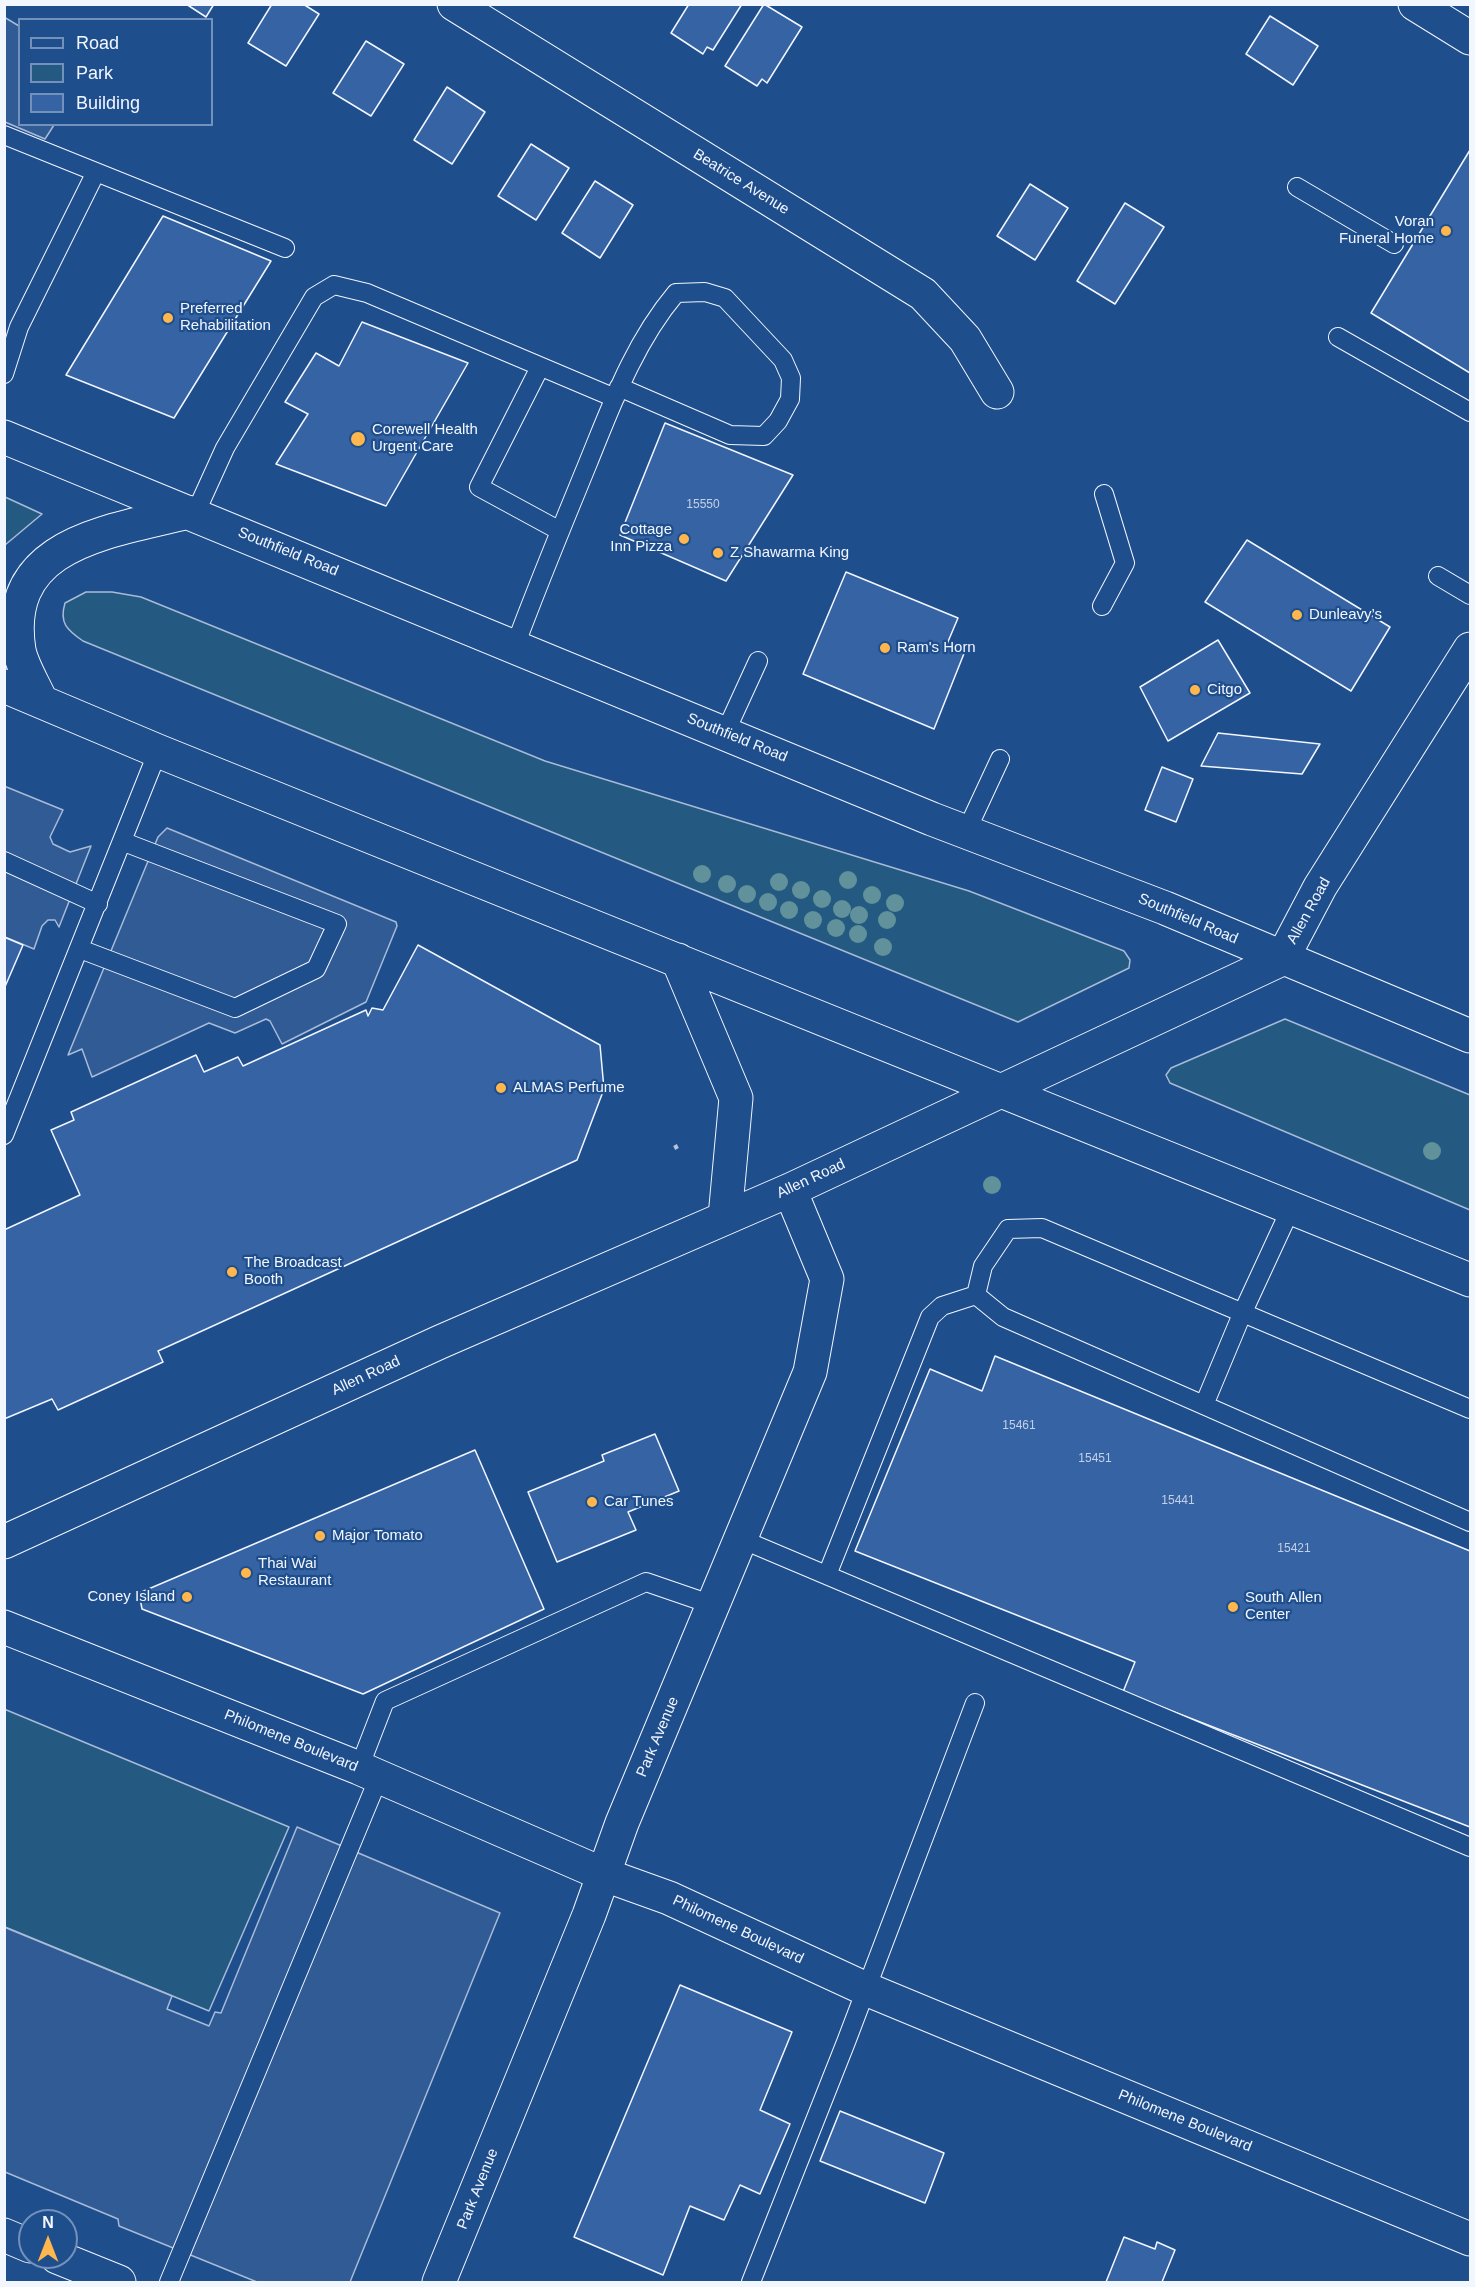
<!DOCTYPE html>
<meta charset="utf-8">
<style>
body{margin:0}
#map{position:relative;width:1475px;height:2287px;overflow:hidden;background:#1f4e8c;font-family:Helvetica,sans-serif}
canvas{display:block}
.frame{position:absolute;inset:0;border:6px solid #f2f6ff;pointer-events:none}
.legend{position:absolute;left:18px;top:18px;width:195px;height:108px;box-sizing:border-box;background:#1f4e8c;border:2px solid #7391ba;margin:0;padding:8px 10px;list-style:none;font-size:18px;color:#f2f6ff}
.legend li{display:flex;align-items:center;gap:12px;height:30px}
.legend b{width:30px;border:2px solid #7391ba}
.north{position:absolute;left:18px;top:2209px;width:60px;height:60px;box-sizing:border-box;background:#1f4e8c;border:2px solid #7391ba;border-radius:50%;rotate:0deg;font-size:16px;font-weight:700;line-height:24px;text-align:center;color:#f2f6ff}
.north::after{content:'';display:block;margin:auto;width:21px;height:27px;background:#ffb74d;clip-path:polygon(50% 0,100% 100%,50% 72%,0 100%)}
</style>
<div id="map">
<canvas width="1475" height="2287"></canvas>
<div class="frame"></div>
<ul class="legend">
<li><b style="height:8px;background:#1f4e8c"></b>Road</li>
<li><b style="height:16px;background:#245a82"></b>Park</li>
<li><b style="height:16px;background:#3563a3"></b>Building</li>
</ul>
<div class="north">N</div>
</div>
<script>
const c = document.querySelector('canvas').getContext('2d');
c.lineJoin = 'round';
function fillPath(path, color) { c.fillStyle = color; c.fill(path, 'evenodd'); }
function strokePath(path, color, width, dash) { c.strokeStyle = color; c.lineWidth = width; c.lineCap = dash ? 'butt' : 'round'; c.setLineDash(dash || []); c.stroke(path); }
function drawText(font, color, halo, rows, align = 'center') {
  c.font = font + ' Helvetica,sans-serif'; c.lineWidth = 4.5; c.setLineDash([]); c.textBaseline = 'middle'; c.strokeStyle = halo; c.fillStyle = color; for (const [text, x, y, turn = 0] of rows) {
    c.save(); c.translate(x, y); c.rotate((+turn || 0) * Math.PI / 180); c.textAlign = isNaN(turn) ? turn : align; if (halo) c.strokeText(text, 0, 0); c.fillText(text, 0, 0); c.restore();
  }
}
const green = new Path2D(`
 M 5,497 L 42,514 L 5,545 Z
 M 86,592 L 112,592 L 141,597 L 545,761 L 969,891 L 1124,951 L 1130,960 L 1129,968 L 1018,1022 L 83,641 C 67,630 59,623 65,603 Z
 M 1285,1019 L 1470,1095 L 1470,1210 L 1170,1083 L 1166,1075 L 1171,1068 Z
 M 4,1709 L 289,1827 L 209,2011 L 5,1927 Z`);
fillPath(green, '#245a82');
strokePath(green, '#a8bbd7', 1.5);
const parking = new Path2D(`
 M 4,17 L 19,26 L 20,124 L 54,125 L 45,139 L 5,122 Z
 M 4,786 L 63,810 L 50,837 L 53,844 L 70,852 L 91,846 L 59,927 L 55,920 L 48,920 L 42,926 L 34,949 L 5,937 Z
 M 167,828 L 396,922 L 397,926 L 366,1002 L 282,1044 L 270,1021 L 266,1019 L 235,1033 L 209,1023 L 92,1077 L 82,1049 L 68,1055 L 158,837 Z
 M 297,1827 L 500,1913 L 350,2282 L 257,2282 L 119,2226 L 118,2219 L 5,2172 L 4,1927 L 172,1996 L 167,2009 L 209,2026 L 215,2012 L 221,2013 Z`);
fillPath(parking, '#305b95');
strokePath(parking, '#a8bbd7', 1.5);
const building = new Path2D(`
 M 186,4 L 214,4 L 206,17 Z
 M 272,4 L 303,4 L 319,14 L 286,66 L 248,43 Z
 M 689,4 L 742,4 L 713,50 L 707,47 L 703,54 L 671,33 Z
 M 764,4 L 802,27 L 767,83 L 762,79 L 757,86 L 725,66 Z
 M 1270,16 L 1318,46 L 1293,85 L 1246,54 Z
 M 366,41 L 404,64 L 371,116 L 333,93 Z
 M 447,87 L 485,112 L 452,164 L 414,140 Z
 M 531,144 L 569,168 L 536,220 L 498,196 Z
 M 1470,150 L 1470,373 L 1371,313 Z
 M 595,181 L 633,205 L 600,258 L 562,233 Z
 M 1030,184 L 1068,208 L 1035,260 L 997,236 Z
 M 1125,203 L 1164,227 L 1115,304 L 1077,281 Z
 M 163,216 L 271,261 L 174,418 L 66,375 Z
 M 362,322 L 468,363 L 386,506 L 276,464 L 308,414 L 285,402 L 316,353 L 339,366 Z
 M 665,423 L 793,475 L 726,581 L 620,535 Z
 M 1247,540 L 1390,627 L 1351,691 L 1205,602 Z
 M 846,572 L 958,618 L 947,644 L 965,651 L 934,729 L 803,674 Z
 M 1218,640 L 1250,693 L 1168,741 L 1140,687 Z
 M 1218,733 L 1320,744 L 1302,774 L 1201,766 Z
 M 1162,767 L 1193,779 L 1176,822 L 1145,810 Z
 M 4,937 L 23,945 L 4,989 Z
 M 418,945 L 600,1045 L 604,1089 L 577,1160 L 158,1351 L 163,1362 L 58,1410 L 52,1399 L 4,1419 L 4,1230 L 80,1195 L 51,1130 L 74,1120 L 71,1112 L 196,1055 L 204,1072 L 238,1057 L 243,1066 L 366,1010 L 368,1016 L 372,1008 L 383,1010 Z
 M 995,1356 L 1470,1551 L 1470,1827 L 1123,1692 L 1135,1662 L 855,1551 L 930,1369 L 982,1391 Z
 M 655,1434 L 679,1491 L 628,1512 L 636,1530 L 557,1562 L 528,1492 L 604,1461 L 602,1455 Z
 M 475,1450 L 544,1609 L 363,1694 L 142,1609 L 139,1593 Z
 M 680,1985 L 792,2032 L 760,2110 L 790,2124 L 760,2194 L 740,2185 L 724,2220 L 690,2206 L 663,2275 L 574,2237 Z
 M 840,2111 L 944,2153 L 925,2203 L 820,2161 Z
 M 1124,2237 L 1155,2249 L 1157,2242 L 1175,2250 L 1162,2282 L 1106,2282 Z`);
fillPath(building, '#3563a3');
strokePath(building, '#f2f6ff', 1.5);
const lane = new Path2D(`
 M 4,135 L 285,248
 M 1297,187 L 1394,244
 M 1338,337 L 1470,412
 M 540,367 L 479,487 L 560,531
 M 4,374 L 19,327 L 96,172
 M 195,514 L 225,448 L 314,297 L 334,285 L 367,293 L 615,398
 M 1438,576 L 1470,595
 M 1102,606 L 1125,563 L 1104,494
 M 515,646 C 538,584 563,524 588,463 C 612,404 634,343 676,293 L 705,292 L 725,298 L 783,360 L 791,378 L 790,399 L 778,421 L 764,436 L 730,435 L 619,387
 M 725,733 L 758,661
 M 966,832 L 1000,759
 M 4,861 L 98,904
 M 80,949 L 235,1008 L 316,969 L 337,924 L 124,842
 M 4,1135 L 158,751
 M 1204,1405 L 1242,1314 L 1291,1208
 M 1470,1409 L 1042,1228 L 1008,1229 L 983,1266 L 976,1295 L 1003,1317 L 1470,1522
 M 741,1539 L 1470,1847
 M 827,1575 L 930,1317 L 942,1306 L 976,1295
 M 359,1768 L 385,1701 L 646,1582 L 713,1605
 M 169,2282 L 379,1777
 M 751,2282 L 846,2042 L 975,1703`);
const street = new Path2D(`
 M 454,4 L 923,294 L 965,339 L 997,392
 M 1415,4 L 1470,38
 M 4,1627 L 359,1768 L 605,1875 L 669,1898 L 866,1989 L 1470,2239
 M 4,2235 L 30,2246
 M 57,2257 L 119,2282`);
const secondary = new Path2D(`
 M 4,1542 L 440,1342 L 790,1190 L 1282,959 L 1320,887 L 1470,649
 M 439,2282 L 589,1915 L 622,1823 L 810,1372 L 827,1279 L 790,1190`);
const highway = new Path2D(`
 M 4,437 L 932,819 L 1165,908 L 1470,1036
 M 4,686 L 158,751 L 1470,1280
 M 41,701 C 34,685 22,666 19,650 C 2,541 111,532 188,512
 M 678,960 L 736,1098 L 725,1217`);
strokePath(lane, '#f2f6ff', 20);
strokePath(street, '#f2f6ff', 35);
strokePath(secondary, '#f2f6ff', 35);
strokePath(highway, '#f2f6ff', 35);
strokePath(new Path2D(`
 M 675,1145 L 677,1149`), '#b3c4dc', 4, [4.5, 3]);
strokePath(lane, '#1f4e8c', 18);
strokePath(street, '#1f4e8c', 33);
strokePath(secondary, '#1f4e8c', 33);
strokePath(highway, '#1f4e8c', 33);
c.fillStyle = '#61919a';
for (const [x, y] of [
 [702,874],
 [848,880],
 [779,882],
 [727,884],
 [801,890],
 [747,894],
 [872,895],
 [822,899],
 [768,902],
 [895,903],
 [842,909],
 [789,910],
 [859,915],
 [813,920],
 [887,920],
 [836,928],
 [858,934],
 [883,947],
 [1432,1151],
 [992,1185]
]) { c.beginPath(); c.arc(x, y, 9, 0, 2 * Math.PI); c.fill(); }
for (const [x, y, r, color] of [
 [1446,231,6,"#ffb74d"],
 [168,318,6,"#ffb74d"],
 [358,439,8,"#ffb74d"],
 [684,539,6,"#ffb74d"],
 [718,553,6,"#ffb74d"],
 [1297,615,6,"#ffb74d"],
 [885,648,6,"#ffb74d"],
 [1195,690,6,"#ffb74d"],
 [501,1088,6,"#ffb74d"],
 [232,1272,6,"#ffb74d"],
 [592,1502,6,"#ffb74d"],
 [320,1536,6,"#ffb74d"],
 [246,1573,6,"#ffb74d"],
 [187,1597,6,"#ffb74d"],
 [1233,1607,6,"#ffb74d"]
]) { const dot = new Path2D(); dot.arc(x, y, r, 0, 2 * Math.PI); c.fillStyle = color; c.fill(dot); strokePath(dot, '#1f4e8c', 2); }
drawText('12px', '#c3d1e8', null, [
 ["15550",703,505],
 ["15461",1019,1426],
 ["15451",1095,1459],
 ["15441",1178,1501],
 ["15421",1294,1549]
]);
drawText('15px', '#f2f6ff', '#1f4e8c', [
 ["Beatrice Avenue",741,182,32],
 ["Southfield Road",288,552,22],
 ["Southfield Road",737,738,22],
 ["Allen Road",1309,911,-61],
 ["Southfield Road",1188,919,23],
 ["Allen Road",811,1179,-25],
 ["Allen Road",366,1376,-25],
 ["Park Avenue",658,1737,-67],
 ["Philomene Boulevard",291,1741,22],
 ["Philomene Boulevard",738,1930,25],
 ["Philomene Boulevard",1185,2121,22],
 ["Park Avenue",478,2189,-68]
]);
drawText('15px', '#f2f6ff', '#1f4e8c', [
 ["Voran",1434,222,"right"],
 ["Funeral Home",1434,239,"right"],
 ["Preferred",180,309],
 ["Rehabilitation",180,326],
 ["Corewell Health",372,430],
 ["Urgent Care",372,447],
 ["Cottage",672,530,"right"],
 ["Inn Pizza",672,547,"right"],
 ["Z Shawarma King",730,553],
 ["Dunleavy’s",1309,615],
 ["Ram's Horn",897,648],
 ["Citgo",1207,690],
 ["ALMAS Perfume",513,1088],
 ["The Broadcast",244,1263],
 ["Booth",244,1280],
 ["Car Tunes",604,1502],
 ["Major Tomato",332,1536],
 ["Thai Wai",258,1564],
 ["Restaurant",258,1581],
 ["Coney Island",175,1597,"right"],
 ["South Allen",1245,1598],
 ["Center",1245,1615]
], 'left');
</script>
